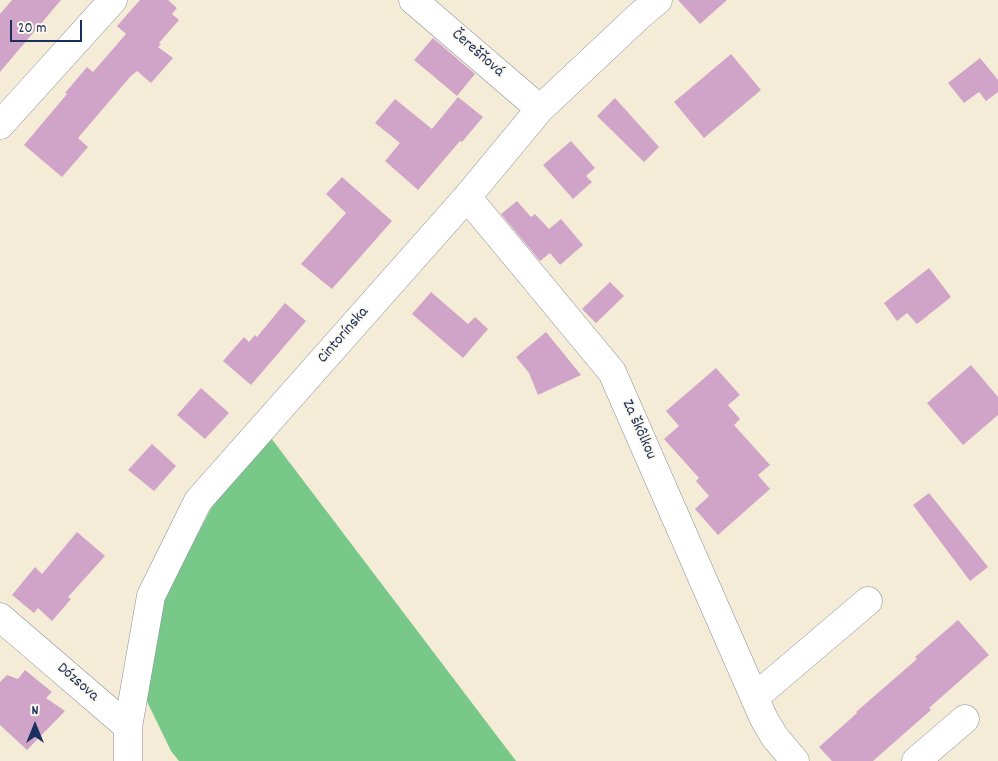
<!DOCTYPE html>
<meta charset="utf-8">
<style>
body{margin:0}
#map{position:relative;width:998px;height:761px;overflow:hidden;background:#f5ecd7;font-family:Dekko,sans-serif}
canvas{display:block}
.north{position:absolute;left:10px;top:701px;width:50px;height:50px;-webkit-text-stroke:4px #fbf7ec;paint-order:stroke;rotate:0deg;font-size:14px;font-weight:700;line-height:20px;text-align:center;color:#1b2f5e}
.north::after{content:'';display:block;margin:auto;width:18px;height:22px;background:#1b2f5e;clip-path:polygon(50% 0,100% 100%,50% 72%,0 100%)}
.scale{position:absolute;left:10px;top:20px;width:72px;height:22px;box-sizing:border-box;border:2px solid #1b2f5e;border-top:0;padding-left:6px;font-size:15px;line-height:18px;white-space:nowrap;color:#1b2f5e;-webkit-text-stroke:4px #fbf7ec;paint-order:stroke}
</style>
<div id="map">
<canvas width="998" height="761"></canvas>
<div class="north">N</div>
<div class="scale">20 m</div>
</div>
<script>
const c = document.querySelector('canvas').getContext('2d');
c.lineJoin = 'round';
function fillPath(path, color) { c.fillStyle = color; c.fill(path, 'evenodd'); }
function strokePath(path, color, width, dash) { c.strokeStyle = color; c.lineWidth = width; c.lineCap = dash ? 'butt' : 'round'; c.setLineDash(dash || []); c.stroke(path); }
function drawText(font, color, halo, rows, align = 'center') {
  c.font = font + ' Dekko,sans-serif'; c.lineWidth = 4; c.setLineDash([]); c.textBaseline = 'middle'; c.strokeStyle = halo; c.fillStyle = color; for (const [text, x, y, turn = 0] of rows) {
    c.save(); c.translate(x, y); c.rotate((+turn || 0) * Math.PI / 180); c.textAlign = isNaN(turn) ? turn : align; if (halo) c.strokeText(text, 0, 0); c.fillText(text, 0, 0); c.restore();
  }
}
fillPath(new Path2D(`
 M 271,438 L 516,761 L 179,761 L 171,751 L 140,687 L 145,635 L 216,499 Z`), '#77c889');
fillPath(new Path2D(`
 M 12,0 L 61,0 L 0,72 L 0,14 Z
 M 140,0 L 168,0 L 177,8 L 172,14 L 179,20 L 159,43 L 161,44 L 158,47 L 173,58 L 151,83 L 137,71 L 130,77 L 78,138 L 88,147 L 62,177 L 24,145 L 67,94 L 65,93 L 87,67 L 93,72 L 126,34 L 117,26 Z
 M 678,0 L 727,0 L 700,24 Z
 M 433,38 L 475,74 L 457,96 L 414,60 Z
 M 731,54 L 761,90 L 704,138 L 674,102 Z
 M 980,58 L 998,80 L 998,92 L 986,101 L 979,92 L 964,103 L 948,83 Z
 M 458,97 L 483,117 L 462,142 L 460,141 L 418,190 L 385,161 L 400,143 L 375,123 L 395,99 L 432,129 Z
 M 615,98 L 659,147 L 644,162 L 597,116 Z
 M 571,141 L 595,168 L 586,176 L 592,182 L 573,199 L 543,165 Z
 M 342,177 L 392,221 L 332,289 L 301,264 L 346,213 L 326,194 Z
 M 517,201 L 531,217 L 535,214 L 549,229 L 561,219 L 583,245 L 560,265 L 550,253 L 540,261 L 501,214 Z
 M 929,268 L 951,297 L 917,324 L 907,313 L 897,321 L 884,303 Z
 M 610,282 L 624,296 L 596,323 L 582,309 Z
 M 431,292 L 468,324 L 475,317 L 488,329 L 463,358 L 412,314 Z
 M 285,303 L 306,321 L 251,385 L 223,361 L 244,337 L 249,342 L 255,335 L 257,337 Z
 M 546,332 L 581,375 L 538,395 L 529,373 L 516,357 Z
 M 971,365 L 998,397 L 998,415 L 963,445 L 927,403 Z
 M 716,368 L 740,395 L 728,405 L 740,419 L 734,425 L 770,465 L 758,475 L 770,489 L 718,535 L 695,509 L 709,496 L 696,481 L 699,478 L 664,439 L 679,426 L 666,411 Z
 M 201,388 L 229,413 L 205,439 L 177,415 Z
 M 152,444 L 176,466 L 154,491 L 128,470 Z
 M 929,493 L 988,567 L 970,581 L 913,505 Z
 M 77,532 L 105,556 L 68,597 L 71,599 L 52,621 L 38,608 L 34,613 L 12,595 L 35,567 L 42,574 Z
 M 958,620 L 989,655 L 929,708 L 931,710 L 873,761 L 832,761 L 819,747 L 857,713 L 856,712 L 917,659 L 915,657 Z
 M 25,670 L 52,692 L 46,698 L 65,711 L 27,750 L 0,725 L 0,682 L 7,675 L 18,679 Z`), '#d0a4c8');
const street = new Path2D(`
 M 413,0 L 540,109
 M 0,125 L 113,0
 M 467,197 L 612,372 L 764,719 L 774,736 L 795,761
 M 0,617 L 128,727
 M 755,697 L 868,601
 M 128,761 L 128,727 L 151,596 L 198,501 L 467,197 L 540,109 L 639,16 L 658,0
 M 916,761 L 965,719`);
strokePath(street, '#888e9a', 29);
strokePath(street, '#fff', 28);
drawText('16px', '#1b2f5e', '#fbf7ec', [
 ["Čerešňová",477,54,41],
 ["Cintorínska",344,336,-49],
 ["Za škôlkou",638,430,66],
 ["Dózsova",77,683,41]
]);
</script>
